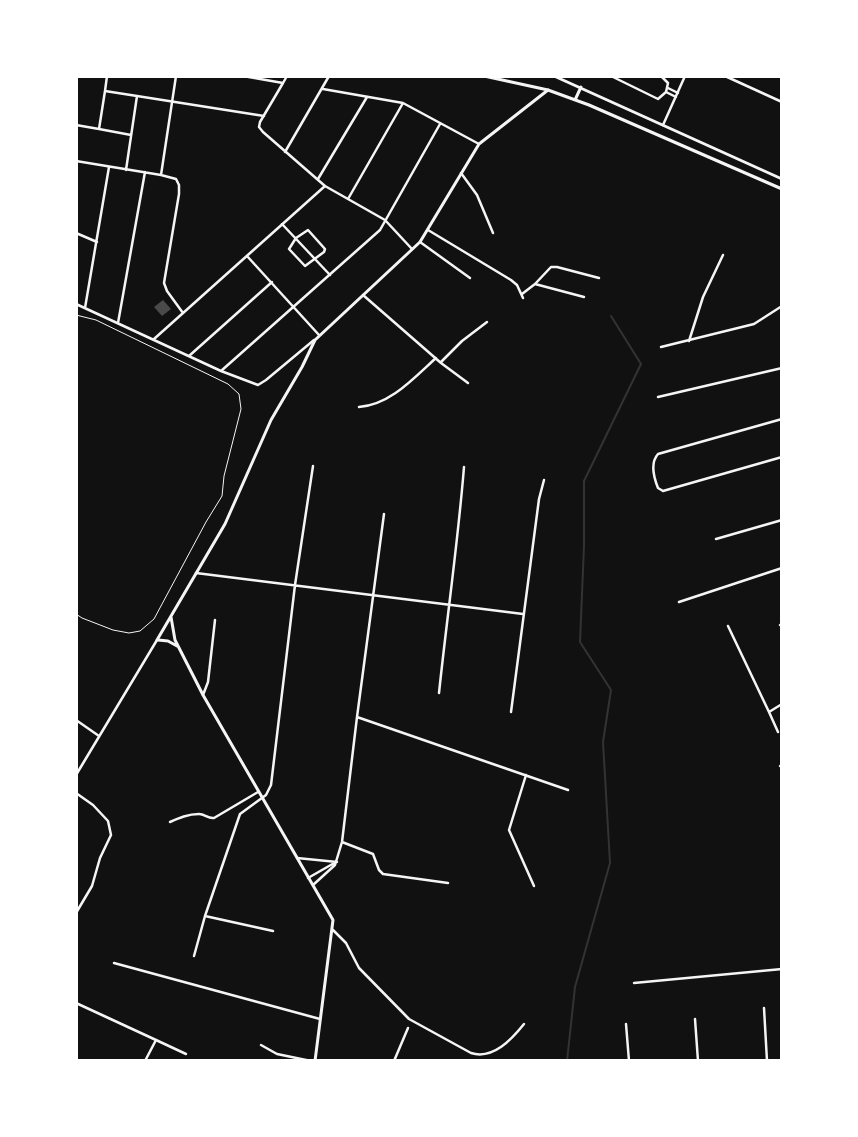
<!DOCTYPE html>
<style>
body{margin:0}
#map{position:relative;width:858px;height:1137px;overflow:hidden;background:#111;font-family:"IBM Plex Sans",sans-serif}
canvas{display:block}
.frame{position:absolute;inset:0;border:78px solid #fff;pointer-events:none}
</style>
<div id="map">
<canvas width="858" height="1137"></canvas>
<div class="frame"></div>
</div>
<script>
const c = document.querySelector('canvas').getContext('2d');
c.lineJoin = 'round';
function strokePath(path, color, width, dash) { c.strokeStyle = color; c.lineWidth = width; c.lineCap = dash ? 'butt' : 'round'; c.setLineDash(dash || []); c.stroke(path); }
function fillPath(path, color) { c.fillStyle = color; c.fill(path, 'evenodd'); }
strokePath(new Path2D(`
 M 567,1061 L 575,987 L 610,863 L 603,742 L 611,690 L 580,642 L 584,546 L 584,481 L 641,364 L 611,316`), '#333', 2);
fillPath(new Path2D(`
 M 163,300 L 171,309 L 162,316 L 154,307 Z`), '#4a4a4a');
strokePath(new Path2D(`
 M 76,315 L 96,320 L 228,384 L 239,394 L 241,409 L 224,476 L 222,496 L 206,522 L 154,619 L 140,631 L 129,633 L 113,630 L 82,618 L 76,614`), '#f5f5f5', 1);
strokePath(new Path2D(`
 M 176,76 L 161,175 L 176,179 L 179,185 L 179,194 L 164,283 L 167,291 L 183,313
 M 592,76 L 597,76
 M 611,76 L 658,99 L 666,92 L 668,83 L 661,76
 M 725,76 L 782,102
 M 283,83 L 287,76
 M 668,88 L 678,93
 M 323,89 L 403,103 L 479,144
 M 105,91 L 107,76
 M 666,92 L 676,97
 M 137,96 L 264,116
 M 76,125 L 99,129 L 105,91 L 137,96 L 126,170
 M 663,125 L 685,76
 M 99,129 L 131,135
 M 285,152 L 329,76
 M 76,161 L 161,175
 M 461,173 L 477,195 L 493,233
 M 318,179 L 367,97
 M 325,186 L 385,220 L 412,249
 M 348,199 L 403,103
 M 282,224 L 330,275
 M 308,230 L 325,249 L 324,252 L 305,266 L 289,249 L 296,238 Z
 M 428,230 L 511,280 L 517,285 L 523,298
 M 76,233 L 97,242
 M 420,242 L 470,278
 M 247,256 L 319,335
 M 535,284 L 584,297
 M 522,294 L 535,284 L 551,267 L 557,267 L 599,278
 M 363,295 L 441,363 L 468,383
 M 76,304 L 221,371 L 258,385 L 266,380 L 314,340
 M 85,308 L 109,167
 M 118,323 L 145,172
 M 154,339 L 325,186 L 263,132 L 259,127 L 260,122 L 283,83 L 243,76
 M 689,341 L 703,297 L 723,255
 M 661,347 L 754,324 L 782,306
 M 189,356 L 272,282
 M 441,362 L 462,341 L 487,322
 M 221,371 L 380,230 L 440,124
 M 658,397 L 782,368
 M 359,407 C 390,405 414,378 436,358
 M 782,419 L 658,454 C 650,463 654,478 658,488 L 663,491 L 782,457
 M 716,539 L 782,520
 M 196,573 L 523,614
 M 679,602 L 782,568
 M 780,625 L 782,624
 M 728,626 L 769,712 L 782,704
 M 439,693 C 447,617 458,542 464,467
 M 203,695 L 208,682 L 215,620
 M 511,712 L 539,499 L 544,480
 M 769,712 L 778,732
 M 357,717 L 568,790
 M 76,720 L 99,736
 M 780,766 L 782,765
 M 76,775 L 157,640
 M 526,775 L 509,830 L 534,886
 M 76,793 L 93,805 L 108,821 L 111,835 L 100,858 L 92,886 L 76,913
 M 170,822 C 179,818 188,814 199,814 C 205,814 208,819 214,818 L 258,792
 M 342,842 L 373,854 L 379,870 L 383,874 L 448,883
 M 297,858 L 337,862
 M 308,878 L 336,862
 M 313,885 L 335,865 L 342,842 L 357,717 L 384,514
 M 205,916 L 273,931
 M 333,930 L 346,943 L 359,968 L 409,1019 L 471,1053 C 493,1060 512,1039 524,1024
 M 194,956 L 205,916 L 240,814 L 266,795 L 271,785 L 295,585 L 313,466
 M 114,963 L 320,1019
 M 634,983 L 782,969
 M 76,1003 L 156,1040
 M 764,1008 L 767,1061
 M 695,1019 L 698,1061
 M 626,1024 L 629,1061
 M 261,1045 L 277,1054 L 311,1061
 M 145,1061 L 156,1040 L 186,1054
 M 394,1061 L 408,1028`), '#f5f5f5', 2.5);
strokePath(new Path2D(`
 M 171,617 L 175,640 L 203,695 L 333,920 L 315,1061
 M 157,640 L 225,524 L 271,420 L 302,367 L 315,340 L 420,242 L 479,144 L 548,90
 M 158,640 L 168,641 L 177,646`), '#f5f5f5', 3);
strokePath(new Path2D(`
 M 484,76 L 548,90 L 589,105 L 782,189
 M 554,76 L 782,179
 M 575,100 L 581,87`), '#f5f5f5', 3);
</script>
